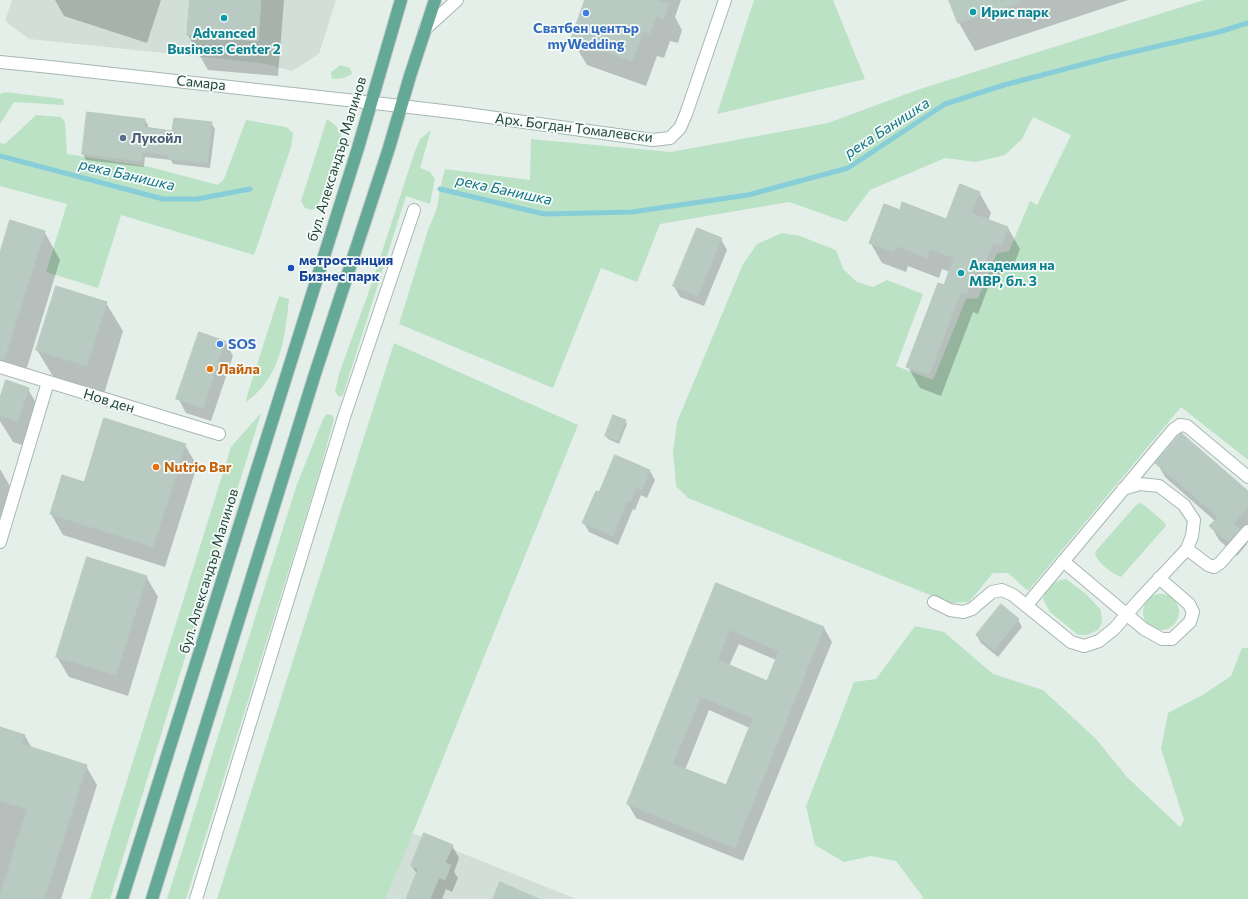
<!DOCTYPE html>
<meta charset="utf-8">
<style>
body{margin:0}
canvas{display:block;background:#e4efea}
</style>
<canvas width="1248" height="899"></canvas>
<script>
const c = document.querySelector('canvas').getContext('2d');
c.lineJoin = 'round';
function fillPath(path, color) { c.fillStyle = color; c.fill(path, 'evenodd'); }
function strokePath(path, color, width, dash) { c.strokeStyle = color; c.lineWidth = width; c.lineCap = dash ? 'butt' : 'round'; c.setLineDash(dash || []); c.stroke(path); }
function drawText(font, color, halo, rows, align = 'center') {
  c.font = font + ' Commissioner,sans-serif'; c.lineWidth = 3.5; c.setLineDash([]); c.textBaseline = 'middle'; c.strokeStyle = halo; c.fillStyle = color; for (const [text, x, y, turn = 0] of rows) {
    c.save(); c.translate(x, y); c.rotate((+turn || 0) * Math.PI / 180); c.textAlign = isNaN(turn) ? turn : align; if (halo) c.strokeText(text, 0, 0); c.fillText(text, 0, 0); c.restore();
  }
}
fillPath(new Path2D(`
 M 12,0 L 336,0 L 319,54 L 292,71 L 261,63 L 29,39 L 5,21 Z
 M 412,833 L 576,899 L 386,899 Z`), '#d2dfd9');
fillPath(new Path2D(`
 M 754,0 L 833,0 L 865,79 L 717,114 Z
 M 1204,0 L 1248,0 L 1248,460 L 1181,407 L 1028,591 L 1008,573 L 993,573 L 969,602 L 950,603 L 688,498 L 676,486 L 673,451 L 677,422 L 743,264 L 757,244 L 782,233 L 800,236 L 836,250 L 843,269 L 857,282 L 873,287 L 887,280 L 923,294 L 896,366 L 933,380 L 966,299 L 978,298 L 997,253 L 1009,251 L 1030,201 L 1037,205 L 1071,135 L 1033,117 L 1022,139 L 1005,155 L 976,162 L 945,158 L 870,190 L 846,222 L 789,202 L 660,224 L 637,282 L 601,268 L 553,388 L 399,324 L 428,230 L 437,208 L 440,189 L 445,169 L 530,180 L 531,139 L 671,152 L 828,123 L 920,89 Z
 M 341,65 L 350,68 L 352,74 L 344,78 L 332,79 L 331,72 Z
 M 5,92 L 63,99 L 64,105 L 14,102 L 0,124 L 0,94 Z
 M 36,115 L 61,117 L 65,122 L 67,154 L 150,167 L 218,185 L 224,179 L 246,120 L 286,127 L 293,133 L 291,147 L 254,255 L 121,215 L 98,288 L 46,272 L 67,204 L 0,186 L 0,143 L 5,144 Z
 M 327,119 C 331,122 336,125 339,130 C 351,152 326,190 315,209 L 311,210 L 305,208 L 301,201 Z
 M 431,130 L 420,168 L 430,172 L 435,179 L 430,204 L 406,196 L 343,395 L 339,397 L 335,392 L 339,374 L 369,291 L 414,154 L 420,139 Z
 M 279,296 L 289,299 C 285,338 281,377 246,402 L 247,396 Z
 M 394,343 L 578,425 L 386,899 L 217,899 Z
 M 261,413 L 110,899 L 90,899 L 231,447 Z
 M 327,414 L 332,415 L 334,419 L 318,477 L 186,899 L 167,899 L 296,487 L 323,419 Z
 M 1140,503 L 1144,505 L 1164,522 L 1166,526 L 1121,577 C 1112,574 1099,563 1095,555 L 1096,551 L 1136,505 Z
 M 1066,579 L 1086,594 L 1101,610 L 1102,623 L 1098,630 L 1087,635 L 1078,635 L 1050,612 L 1043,599 C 1048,585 1052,582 1066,579 Z
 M1143 612a18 18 0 1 1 36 0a18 18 0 1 1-36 0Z
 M 915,626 L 944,632 L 993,674 L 1043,690 L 1096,739 L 1127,777 L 1180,827 L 1184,820 L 1161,749 L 1168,713 L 1204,694 L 1231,676 L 1242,648 L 1248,648 L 1248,899 L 922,899 L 923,897 L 896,861 L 871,856 L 844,862 L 815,845 L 806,806 L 854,682 L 876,679 Z`), '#bbe2c5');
fillPath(new Path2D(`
 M 55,0 L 161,0 L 147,43 L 64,16 Z
 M 191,0 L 284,0 L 278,76 L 208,70 L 188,35 Z
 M 586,0 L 681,0 L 675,17 L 682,30 L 678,43 L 670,41 L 664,58 L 657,56 L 646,86 L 587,65 L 572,40 Z
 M 950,0 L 1128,0 L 975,51 L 959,23 Z
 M 87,113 L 145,120 L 148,125 L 148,128 L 173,132 L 211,123 L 215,129 L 210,168 L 173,164 L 171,160 L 145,157 L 144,167 L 86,160 L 83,154 Z
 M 979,192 L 991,213 L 988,221 L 1008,228 L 1020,249 L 1013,267 L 1004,263 L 997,282 L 991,280 L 978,314 L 973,312 L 941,396 L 920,388 L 908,367 L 950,272 L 942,269 L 939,278 L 908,266 L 906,272 L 882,263 L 870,242 L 900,211 L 947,220 Z
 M 44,231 L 60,260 L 25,374 L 0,366 L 0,257 Z
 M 721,239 L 727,250 L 704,306 L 680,297 L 674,286 Z
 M 106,303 L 123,331 L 104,394 L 54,378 L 37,350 Z
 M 225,341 L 233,356 L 211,421 L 186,413 L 178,398 Z
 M 28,389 L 44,417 L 34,449 L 13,442 L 0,421 L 0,401 Z
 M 625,421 L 627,424 L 619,444 L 608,439 L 606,436 Z
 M 185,445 L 197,466 L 165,567 L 63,535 L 51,514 L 84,483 Z
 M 615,457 L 650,471 L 655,480 L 647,498 L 641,495 L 635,510 L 633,509 L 618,545 L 589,532 L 584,523 L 600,494 Z
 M 1157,463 L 1248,492 L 1248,530 L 1243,537 L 1247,544 L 1237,556 L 1219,540 L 1211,526 L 1215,521 L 1165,477 Z
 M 0,469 L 10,486 L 6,498 L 11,506 L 7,520 L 0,517 Z
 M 146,576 L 158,597 L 128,696 L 69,677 L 57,657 Z
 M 716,585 L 824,628 L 832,642 L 743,861 L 636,818 L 628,804 ZM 739,644 L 776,660 L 767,682 L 729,666 ZM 709,710 L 750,728 L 726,787 L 685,770 Z
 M 1018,620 L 1022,627 L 998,657 L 981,643 L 977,636 Z
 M 0,728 L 25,736 L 32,748 L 86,766 L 97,785 L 61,899 L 0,899 Z
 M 452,845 L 459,858 L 454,872 L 458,878 L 452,892 L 446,889 L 442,899 L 407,899 L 417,874 L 412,866 Z`), '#0003');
strokePath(new Path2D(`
 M 0,156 L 163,199 L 197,199 L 250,189
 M 440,189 L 544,214 L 632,212 L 748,195 L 848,168 L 945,104 L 1004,85 L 1107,58 L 1219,32 L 1248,23`), '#87ced9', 5);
const building = new Path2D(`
 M 190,0 L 261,0 L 258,41 L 187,35 Z
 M 585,0 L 657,0 L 669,4 L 664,19 L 656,16 L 650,34 L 643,32 L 632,61 L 571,40 Z
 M 949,0 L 1019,0 L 1020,2 L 958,23 Z
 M 87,112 L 145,119 L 144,127 L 172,131 L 174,118 L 212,122 L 207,163 L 169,159 L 169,155 L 142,152 L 141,161 L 82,154 Z
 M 960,184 L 980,192 L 971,213 L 1008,227 L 1001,246 L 993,243 L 985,262 L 979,260 L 966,294 L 961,292 L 929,375 L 906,367 L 938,283 L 944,285 L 954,258 L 930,249 L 927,258 L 897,246 L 894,252 L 869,243 L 884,204 L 900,210 L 902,202 L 946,219 Z
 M 10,220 L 45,231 L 4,360 L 0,360 L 0,253 Z
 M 697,228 L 722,238 L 698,296 L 673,286 Z
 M 56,286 L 107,302 L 87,366 L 36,350 Z
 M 199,332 L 225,341 L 203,408 L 176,399 Z
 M 6,380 L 29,388 L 18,421 L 0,416 L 0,398 Z
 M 613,415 L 626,420 L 618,441 L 605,436 Z
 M 104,418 L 186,444 L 153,547 L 50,514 L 62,475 L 84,482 Z
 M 1181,433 L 1248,491 L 1248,507 L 1233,524 L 1240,529 L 1228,542 L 1209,526 L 1218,517 L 1155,463 Z
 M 615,455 L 650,470 L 642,490 L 636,487 L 630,502 L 627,501 L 613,536 L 582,523 L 596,491 L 599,492 Z
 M 87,557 L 147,576 L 116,675 L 56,657 Z
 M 716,583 L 824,627 L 735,848 L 627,804 ZM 730,630 L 779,651 L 767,681 L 718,660 ZM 701,697 L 753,718 L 726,785 L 673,764 Z
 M 1001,604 L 1019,619 L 994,650 L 976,635 Z
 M 0,727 L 25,735 L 22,744 L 87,765 L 44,899 L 0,899 L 0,895 L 27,809 L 0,801 Z
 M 424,833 L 453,845 L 445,863 L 451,865 L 445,880 L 439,878 L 430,899 L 406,899 L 418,869 L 411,866 Z
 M 500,882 L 539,899 L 493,899 Z`);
fillPath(building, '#b9cac3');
strokePath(building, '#b6c9c1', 1);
const minor = new Path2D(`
 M 425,29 L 457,0
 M 401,106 L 460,113 L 653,140 L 670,138 L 680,128 L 686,114 L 725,0
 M 0,367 L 219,434
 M 0,542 L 48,382
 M 1187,549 L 1208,565 L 1214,567 L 1220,563 L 1248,531
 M 1063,561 L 1144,629 L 1162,639 L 1172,639 L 1190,622 L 1193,612 L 1189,604 L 1159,578
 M 934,602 L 950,610 L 963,612 L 972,609 L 992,592 L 1002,590 L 1013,595 L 1071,642 L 1084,646 L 1099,641 L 1114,629 L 1140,599 L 1187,549 L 1192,536 L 1194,520 L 1184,505 L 1159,486 L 1140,484 L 1123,489
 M 1026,606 L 1173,430 L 1180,425 L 1187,426 L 1248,477
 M 196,899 L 344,417 L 414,210`);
const tertiary = new Path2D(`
 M 0,62 L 50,67 L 401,106`);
const primary = new Path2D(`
 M 122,899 L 358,148 L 401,0
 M 152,899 L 314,377 L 389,148 L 410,76 L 435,0`);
strokePath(minor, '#a6b8b1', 14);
strokePath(tertiary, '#a6b8b1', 14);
strokePath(primary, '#c1cac8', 14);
strokePath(minor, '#fff', 12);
strokePath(tertiary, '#fff', 12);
strokePath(primary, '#64a995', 12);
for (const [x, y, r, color] of [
 [973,12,4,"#0f9aa8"],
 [586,13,4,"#3f7fe0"],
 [224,18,4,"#0f9aa8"],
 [123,138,4,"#5c6f8a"],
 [291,268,4,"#1a4fb4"],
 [961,273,4,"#0f9aa8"],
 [220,344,4,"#3f7fe0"],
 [210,369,4,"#e8710a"],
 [156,467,4,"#e8710a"]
]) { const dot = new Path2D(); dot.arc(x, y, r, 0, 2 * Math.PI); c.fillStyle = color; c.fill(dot); strokePath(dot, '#f5fbf8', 1.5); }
drawText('bold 14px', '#0d838f', '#f5fbf8', [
 ["Ирис парк",981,12],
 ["Advanced",224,33,"center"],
 ["Business Center 2",224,49,"center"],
 ["Академия на",969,265],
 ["МВР, бл. 3",969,281]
], 'left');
drawText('bold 14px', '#366cbe', '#f5fbf8', [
 ["Сватбен център",586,28],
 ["myWedding",586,44],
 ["SOS",228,344,"left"]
]);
drawText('14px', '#214339', '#f5fbf8', [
 ["Самара",201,83,6],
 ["Арх. Богдан Томалевски",574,128,7],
 ["бул. Александър Малинов",337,159,-73],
 ["Нов ден",109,401,17],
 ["бул. Александър Малинов",209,571,-73]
]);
drawText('bold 14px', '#4e5e75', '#f5fbf8', [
 ["Лукойл",131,138]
], 'left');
drawText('bold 14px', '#164399', '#f5fbf8', [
 ["метростанция",299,260],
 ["Бизнес парк",299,276]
], 'left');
drawText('bold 14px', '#c56008', '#f5fbf8', [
 ["Лайла",218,369],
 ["Nutrio Bar",164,467]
], 'left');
drawText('italic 15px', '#147586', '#f5fbf8', [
 ["река Банишка",887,128,-33],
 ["река Банишка",127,175,13],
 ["река Банишка",504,190,12]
]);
</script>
